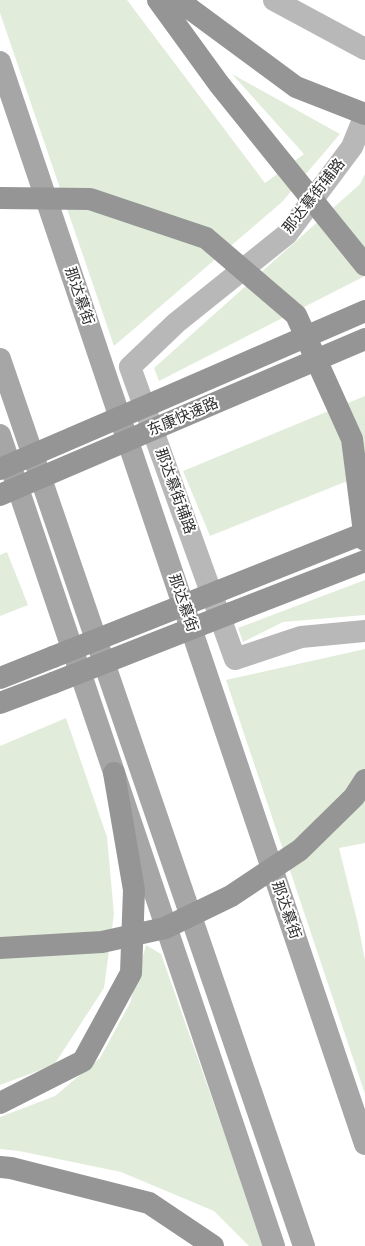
<!DOCTYPE html>
<meta charset="utf-8">
<style>
body{margin:0}
canvas{display:block;background:#fff}
</style>
<canvas width="365" height="1246"></canvas>
<script>
const c = document.querySelector('canvas').getContext('2d');
c.lineJoin = 'round';
function fillPath(path, color) { c.fillStyle = color; c.fill(path, 'evenodd'); }
function strokePath(path, color, width, dash) { c.strokeStyle = color; c.lineWidth = width; c.lineCap = dash ? 'butt' : 'round'; c.setLineDash(dash || []); c.stroke(path); }
function drawText(font, color, halo, rows, align = 'center') {
  c.font = font + ' "Alegreya Sans","Noto Sans SC",sans-serif'; c.lineWidth = 4; c.setLineDash([]); c.textBaseline = 'middle'; c.strokeStyle = halo; c.fillStyle = color; for (const [text, x, y, turn = 0] of rows) {
    c.save(); c.translate(x, y); c.rotate((+turn || 0) * Math.PI / 180); c.textAlign = isNaN(turn) ? turn : align; if (halo) c.strokeText(text, 0, 0); c.fillText(text, 0, 0); c.restore();
  }
}
fillPath(new Path2D(`
 M 0,0 L 127,0 L 265,183 L 304,154 L 232,74 L 340,134 L 282,202 L 114,346 L 0,13 Z
 M 365,174 L 365,276 L 159,381 L 154,368 L 360,184 Z
 M 365,396 L 365,474 L 210,536 L 183,471 Z
 M 7,552 L 28,605 L 0,616 L 0,555 Z
 M 365,580 L 365,615 L 283,622 L 243,642 L 238,628 Z
 M 365,649 L 365,843 L 339,848 L 358,924 L 365,960 L 365,1094 L 226,680 Z
 M 66,718 L 107,837 L 114,914 L 104,988 L 54,1065 L 0,1085 L 0,746 Z
 M 146,945 L 161,954 L 264,1246 L 249,1246 L 214,1211 L 121,1172 L 19,1151 L 0,1149 L 0,1117 L 55,1096 L 100,1058 L 130,1003 Z`), '#e1edda');
strokePath(new Path2D(`
 M 274,0 L 365,49
 M 365,115 L 352,147 L 287,234 L 176,323 L 130,367 L 235,659 L 301,637 L 365,631`), '#b8b8b8', 22);
strokePath(new Path2D(`
 M 0,62 L 365,1144
 M 0,359 L 304,1246
 M 0,435 L 274,1246`), '#a6a6a6', 22);
strokePath(new Path2D(`
 M 158,0 L 219,84 L 285,166
 M 178,0 L 296,87 L 365,114
 M 153,403 L 365,311
 M 161,426 L 365,339
 M 219,591 L 365,533
 M 231,613 L 365,561
 M 0,678 L 53,657
 M 0,703 L 53,683
 M 0,1103 L 83,1061 L 131,973 L 134,890 L 114,773
 M 0,1167 L 11,1168 L 149,1203 L 213,1246`), '#959595', 22);
strokePath(new Path2D(`
 M 285,166 L 365,265
 M 0,198 L 90,199 L 206,238 L 296,315 L 352,439 L 365,540
 M 0,469 L 153,403
 M 0,495 L 161,426
 M 53,657 L 219,591
 M 53,683 L 231,613
 M 0,948 L 102,942 L 165,928 L 231,896 L 300,850 L 354,797 L 365,780`), '#959595', 22);
drawText('15px', '#2e2e2e', '#fff', [
 ["那达慕街辅路",314,196,-52],
 ["那达慕街",79,296,71],
 ["东康快速路",183,417,-23],
 ["那达慕街辅路",175,491,70],
 ["那达慕街",183,603,71],
 ["那达慕街",286,910,71]
]);
</script>
